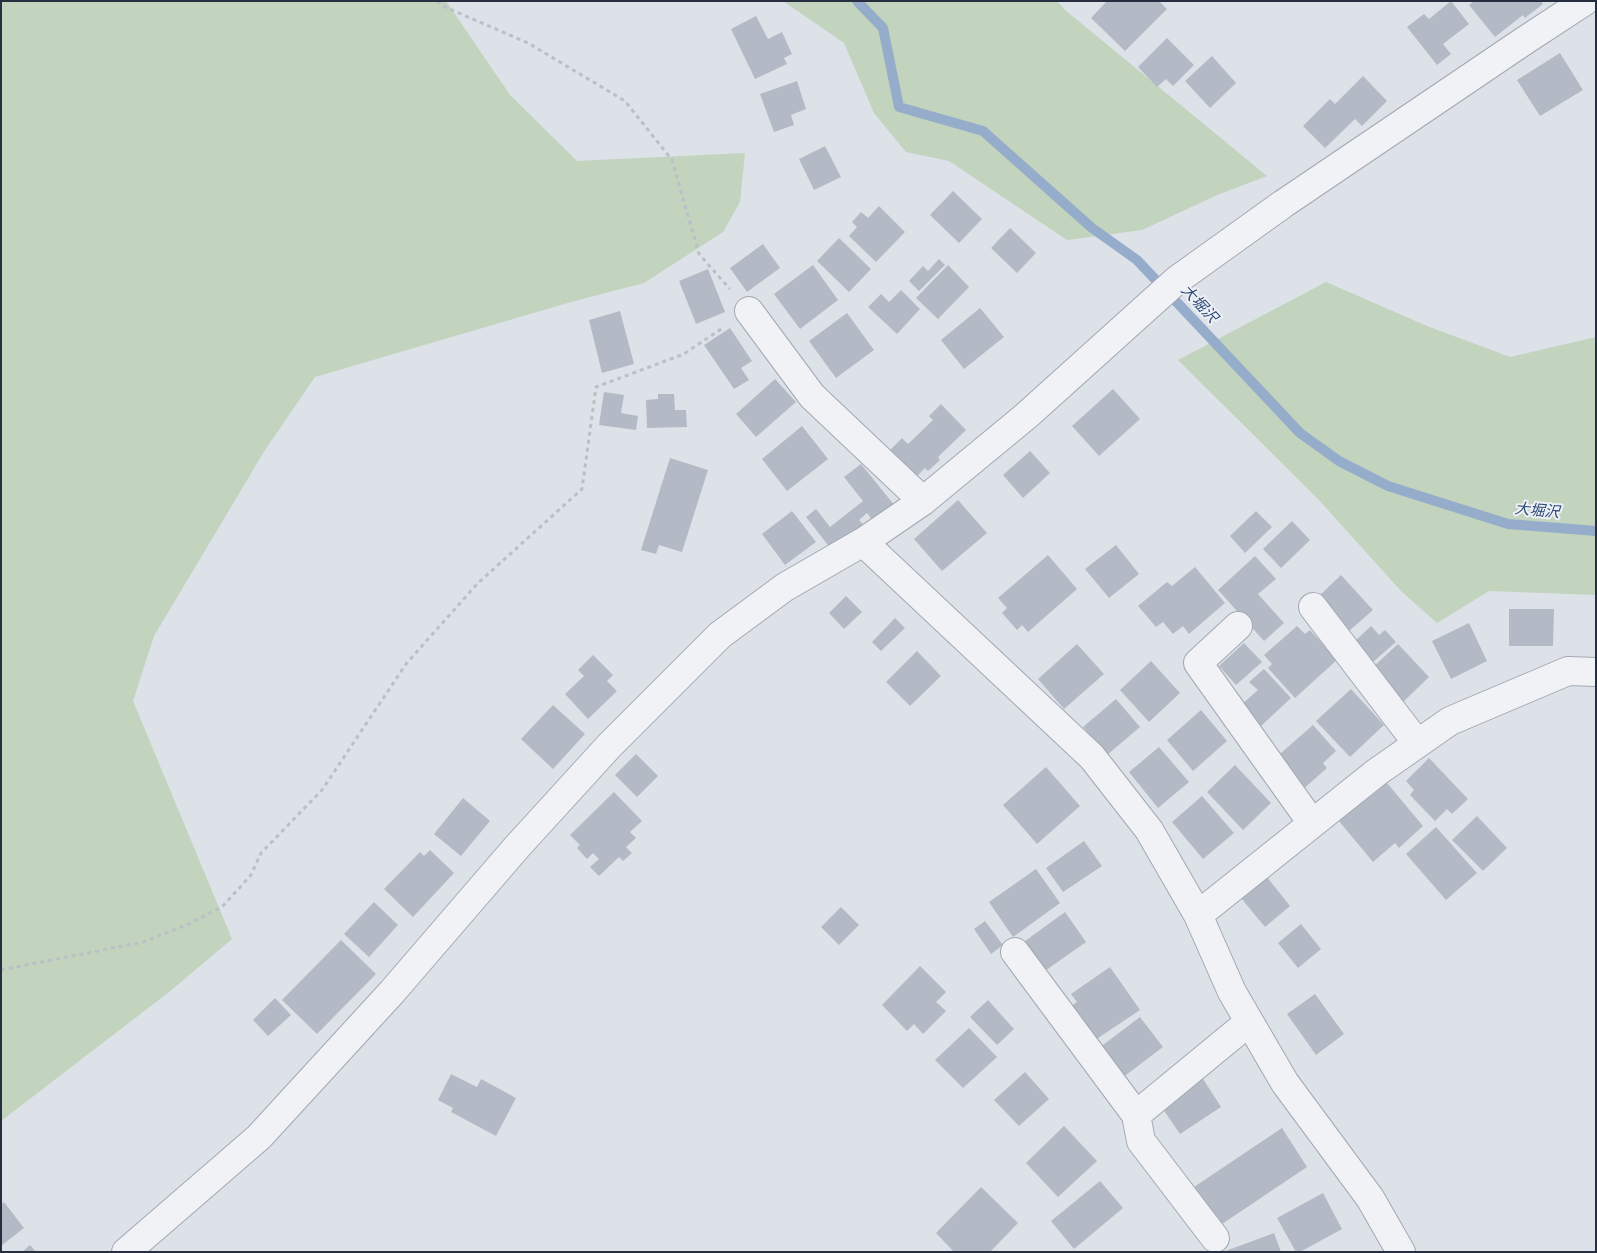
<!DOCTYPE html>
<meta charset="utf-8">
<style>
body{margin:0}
#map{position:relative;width:1597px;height:1253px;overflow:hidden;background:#dde1e8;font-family:"PT Sans Narrow",sans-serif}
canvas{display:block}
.frame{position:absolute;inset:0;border:2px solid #262e40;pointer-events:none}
</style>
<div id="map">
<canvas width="1597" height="1253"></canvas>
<div class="frame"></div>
</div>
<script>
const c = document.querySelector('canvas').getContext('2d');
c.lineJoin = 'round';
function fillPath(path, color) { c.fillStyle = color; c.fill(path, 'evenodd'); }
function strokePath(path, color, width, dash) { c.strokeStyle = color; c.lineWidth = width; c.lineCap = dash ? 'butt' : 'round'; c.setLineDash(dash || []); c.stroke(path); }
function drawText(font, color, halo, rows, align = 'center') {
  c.font = font + ' "PT Sans Narrow","Noto Sans JP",sans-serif'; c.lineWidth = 4; c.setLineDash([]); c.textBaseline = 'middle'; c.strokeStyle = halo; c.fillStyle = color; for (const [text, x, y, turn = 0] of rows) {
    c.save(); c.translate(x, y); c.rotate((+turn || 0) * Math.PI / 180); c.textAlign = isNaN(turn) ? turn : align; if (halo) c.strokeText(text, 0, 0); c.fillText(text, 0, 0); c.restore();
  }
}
fillPath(new Path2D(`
 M 1,1 L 446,1 L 510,95 L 577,161 L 745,153 L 740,202 L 723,232 L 644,283 L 571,302 L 315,377 L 265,450 L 154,636 L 133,701 L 232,939 L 169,992 L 1,1121 Z
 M 783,1 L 1057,1 L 1065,10 L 1267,176 L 1217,195 L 1142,230 L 1067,240 L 949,161 L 906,152 L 874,113 L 844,43 Z
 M 1326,282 L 1427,326 L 1510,357 L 1596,337 L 1596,595 L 1489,591 L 1437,623 L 1401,591 L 1318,499 L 1178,360 Z`), '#c2d3be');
strokePath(new Path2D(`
 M 857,1 L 883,28 L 899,107 L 983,131 L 1092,228 L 1137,260 L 1300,433 L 1339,461 L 1388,486 L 1508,524 L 1596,531`), '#95adcb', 10);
fillPath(new Path2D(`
 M 1107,1 L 1159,1 L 1167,9 L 1125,51 L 1091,18 Z
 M 1451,1 L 1469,24 L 1443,44 L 1451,54 L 1437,65 L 1407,27 L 1424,14 L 1429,19 Z
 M 1474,1 L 1541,1 L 1543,4 L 1525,18 L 1523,15 L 1495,37 L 1469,5 Z
 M 756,16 L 768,39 L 782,32 L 792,54 L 784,58 L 787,64 L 755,79 L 731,29 Z
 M 1167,38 L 1194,65 L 1173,86 L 1166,79 L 1157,87 L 1138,67 Z
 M 1560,53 L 1583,90 L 1540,116 L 1517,80 Z
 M 1212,56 L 1236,83 L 1210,108 L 1185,81 Z
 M 1363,76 L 1387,101 L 1362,126 L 1355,119 L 1325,148 L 1303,126 L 1330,99 L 1335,104 Z
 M 797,81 L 806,109 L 791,115 L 794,125 L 774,132 L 760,94 Z
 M 825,146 L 841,177 L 814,190 L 799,159 Z
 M 953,191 L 982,219 L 959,243 L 930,215 Z
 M 879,206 L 905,232 L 876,262 L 849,236 L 857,227 L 852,222 L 861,212 L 868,218 Z
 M 1010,228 L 1036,253 L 1017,273 L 991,248 Z
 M 839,238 L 871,269 L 849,292 L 817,261 Z
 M 763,244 L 780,268 L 747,292 L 730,268 Z
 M 939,259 L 945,265 L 919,291 L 909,281 L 923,266 L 928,271 Z
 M 813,265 L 838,300 L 800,329 L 774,294 Z
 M 948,265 L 969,287 L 938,319 L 916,298 Z
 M 708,269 L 725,312 L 696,324 L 679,281 Z
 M 901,290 L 920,309 L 897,334 L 868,307 L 881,294 L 889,302 Z
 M 980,308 L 1004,337 L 964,369 L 941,340 Z
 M 620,311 L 634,364 L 602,373 L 589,320 Z
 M 847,313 L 874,350 L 836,378 L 809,341 Z
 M 730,328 L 752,361 L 741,368 L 749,380 L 734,389 L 704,345 Z
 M 775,379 L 796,402 L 756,437 L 736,414 Z
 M 1113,389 L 1140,419 L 1099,456 L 1072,426 Z
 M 604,392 L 624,395 L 621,413 L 638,416 L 636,430 L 599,425 Z
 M 658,394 L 674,394 L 675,410 L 686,410 L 687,427 L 647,428 L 646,400 L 658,399 Z
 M 941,404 L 966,430 L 938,457 L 940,460 L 928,471 L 925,468 L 915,478 L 888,452 L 902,438 L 908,444 L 933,420 L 929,416 Z
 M 802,426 L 828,459 L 787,491 L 762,459 Z
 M 1030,451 L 1050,473 L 1023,498 L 1003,475 Z
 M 670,458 L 708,470 L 682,552 L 659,545 L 656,554 L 641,550 Z
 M 861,464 L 895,506 L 874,522 L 867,513 L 859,520 L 864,525 L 831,549 L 806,517 L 816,509 L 830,527 L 863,501 L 844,477 Z
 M 958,500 L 987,533 L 942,571 L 914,539 Z
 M 792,511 L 816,542 L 785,565 L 762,534 Z
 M 1256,511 L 1272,527 L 1245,553 L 1230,536 Z
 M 1292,521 L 1310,540 L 1281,568 L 1263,549 Z
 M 1116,545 L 1139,574 L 1109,598 L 1085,569 Z
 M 1048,555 L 1077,589 L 1028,632 L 1022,625 L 1017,630 L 1002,613 L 1007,608 L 998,598 Z
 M 1255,556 L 1276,579 L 1258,594 L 1284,623 L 1264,641 L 1218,590 Z
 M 1195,567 L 1225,603 L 1189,634 L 1183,626 L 1173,634 L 1163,622 L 1156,627 L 1138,606 L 1167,582 L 1172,586 Z
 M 1341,575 L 1373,610 L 1349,631 L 1318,597 Z
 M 846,596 L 862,612 L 844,629 L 829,613 Z
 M 1509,609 L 1554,609 L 1553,646 L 1509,646 Z
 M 895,618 L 905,628 L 881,651 L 872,642 Z
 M 1469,623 L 1487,661 L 1451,679 L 1432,641 Z
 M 1297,626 L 1305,634 L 1310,630 L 1337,660 L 1295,698 L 1268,668 L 1272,664 L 1264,655 Z
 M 1371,626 L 1379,635 L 1385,630 L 1396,642 L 1373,662 L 1354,642 Z
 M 1244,643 L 1262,662 L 1236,685 L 1219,666 Z
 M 1077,644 L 1104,674 L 1064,709 L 1038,679 Z
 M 1398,644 L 1429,677 L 1403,702 L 1371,669 Z
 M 917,651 L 941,676 L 910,706 L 886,682 Z
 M 593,655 L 613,675 L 607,681 L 617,691 L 588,719 L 565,694 L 584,676 L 578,670 Z
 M 1151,661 L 1180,693 L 1149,722 L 1120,690 Z
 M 1264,669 L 1291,698 L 1261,726 L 1241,705 L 1258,690 L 1249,682 Z
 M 1351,689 L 1384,725 L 1350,757 L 1316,721 Z
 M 1116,699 L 1140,727 L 1107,755 L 1083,727 Z
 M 553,705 L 585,734 L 553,769 L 521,739 Z
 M 1201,710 L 1227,741 L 1193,771 L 1167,740 Z
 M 1313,725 L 1336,751 L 1323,763 L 1327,768 L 1301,791 L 1273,760 Z
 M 1159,747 L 1189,782 L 1158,808 L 1129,772 Z
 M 636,754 L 658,776 L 637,797 L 615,775 Z
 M 1429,758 L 1468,799 L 1452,814 L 1447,809 L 1435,821 L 1410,795 L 1414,790 L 1406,781 Z
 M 1235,765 L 1271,803 L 1243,830 L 1207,792 Z
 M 1046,767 L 1080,806 L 1037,844 L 1003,805 Z
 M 1387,783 L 1423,826 L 1399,848 L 1395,843 L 1373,862 L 1334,815 L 1365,789 L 1371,796 Z
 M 614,792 L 642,821 L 630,832 L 636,838 L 626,847 L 632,853 L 623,861 L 619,857 L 599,876 L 590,867 L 599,859 L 593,853 L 587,859 L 577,848 L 580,845 L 570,835 Z
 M 1202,796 L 1234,833 L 1203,859 L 1172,822 Z
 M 463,798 L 490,821 L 461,856 L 434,834 Z
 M 1477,816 L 1507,848 L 1483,871 L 1452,840 Z
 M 1436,827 L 1477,873 L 1446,900 L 1406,854 Z
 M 1084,841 L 1102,866 L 1063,892 L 1046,868 Z
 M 430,850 L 454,873 L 413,917 L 384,889 L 420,852 L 424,856 Z
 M 1036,869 L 1060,903 L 1013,937 L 989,902 Z
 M 1267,877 L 1290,906 L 1265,927 L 1241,898 Z
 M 374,902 L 398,925 L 369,957 L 344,934 Z
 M 841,907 L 859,925 L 839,945 L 821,927 Z
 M 1065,912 L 1086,942 L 1042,973 L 1021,944 Z
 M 985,921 L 1003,945 L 991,954 L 974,929 Z
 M 1301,924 L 1321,949 L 1298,968 L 1278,943 Z
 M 341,940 L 376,974 L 317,1034 L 282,1000 Z
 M 920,966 L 946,992 L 936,1002 L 946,1011 L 923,1034 L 914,1024 L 907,1031 L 882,1005 Z
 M 1110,967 L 1140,1010 L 1092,1042 L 1068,1008 L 1077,1002 L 1071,994 Z
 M 1315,994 L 1344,1034 L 1316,1055 L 1287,1014 Z
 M 275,998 L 291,1015 L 268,1036 L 253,1020 Z
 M 988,1000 L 1014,1029 L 997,1045 L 970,1017 Z
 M 1140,1017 L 1163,1047 L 1118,1081 L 1095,1051 Z
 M 969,1028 L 997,1057 L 963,1088 L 935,1060 Z
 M 1198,1071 L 1221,1107 L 1180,1134 L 1156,1099 Z
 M 1025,1072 L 1049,1099 L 1019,1126 L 994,1100 Z
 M 451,1074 L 477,1087 L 481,1079 L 516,1098 L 496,1136 L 451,1112 L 453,1108 L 438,1100 Z
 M 1064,1126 L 1097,1161 L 1058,1197 L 1026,1163 Z
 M 1282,1128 L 1307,1167 L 1216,1228 L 1191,1189 Z
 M 1100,1181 L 1123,1208 L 1074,1249 L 1051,1221 Z
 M 981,1187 L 1018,1223 L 990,1252 L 954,1252 L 936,1233 Z
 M 1323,1193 L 1342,1229 L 1300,1252 L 1296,1252 L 1277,1218 Z
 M 4,1202 L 24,1228 L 1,1246 L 1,1205 Z
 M 1274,1233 L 1281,1252 L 1223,1252 Z
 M 30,1245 L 36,1252 L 22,1252 Z`), '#b4bac5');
const minor = new Path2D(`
 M 749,311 L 812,396 L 923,501
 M 863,542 L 1092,757 L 1149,830 L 1198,915 L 1232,992 L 1285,1083 L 1370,1198 L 1401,1252
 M 1313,607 L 1417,743
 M 1238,626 L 1198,663 L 1312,823
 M 1198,915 L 1377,772 L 1450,721 L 1568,671 L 1596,672
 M 1015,952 L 1136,1115 L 1141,1141 L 1215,1238
 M 1136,1115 L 1249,1022
 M 126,1252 L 259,1137 L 392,992 L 516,848 L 609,746 L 720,635 L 785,587 L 863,542 L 923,501 L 1026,416 L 1177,280 L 1283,204 L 1524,41 L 1585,1`);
strokePath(minor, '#a2a8b2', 30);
strokePath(new Path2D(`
 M 437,1 L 445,7 L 528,43 L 625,101 L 672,160 L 699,254 L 730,289
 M 1,970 L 143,942 L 186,925 L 222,907 L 251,875 L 261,853 L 322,790 L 406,664 L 477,584 L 582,489 L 596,387 L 684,354 L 724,327`), '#bbbfc7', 3, [4, 4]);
strokePath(minor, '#f0f2f6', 28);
drawText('italic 15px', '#2d4a76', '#edf0f6', [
 ["大堀沢",1199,304,47],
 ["大堀沢",1537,511,5]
]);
</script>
